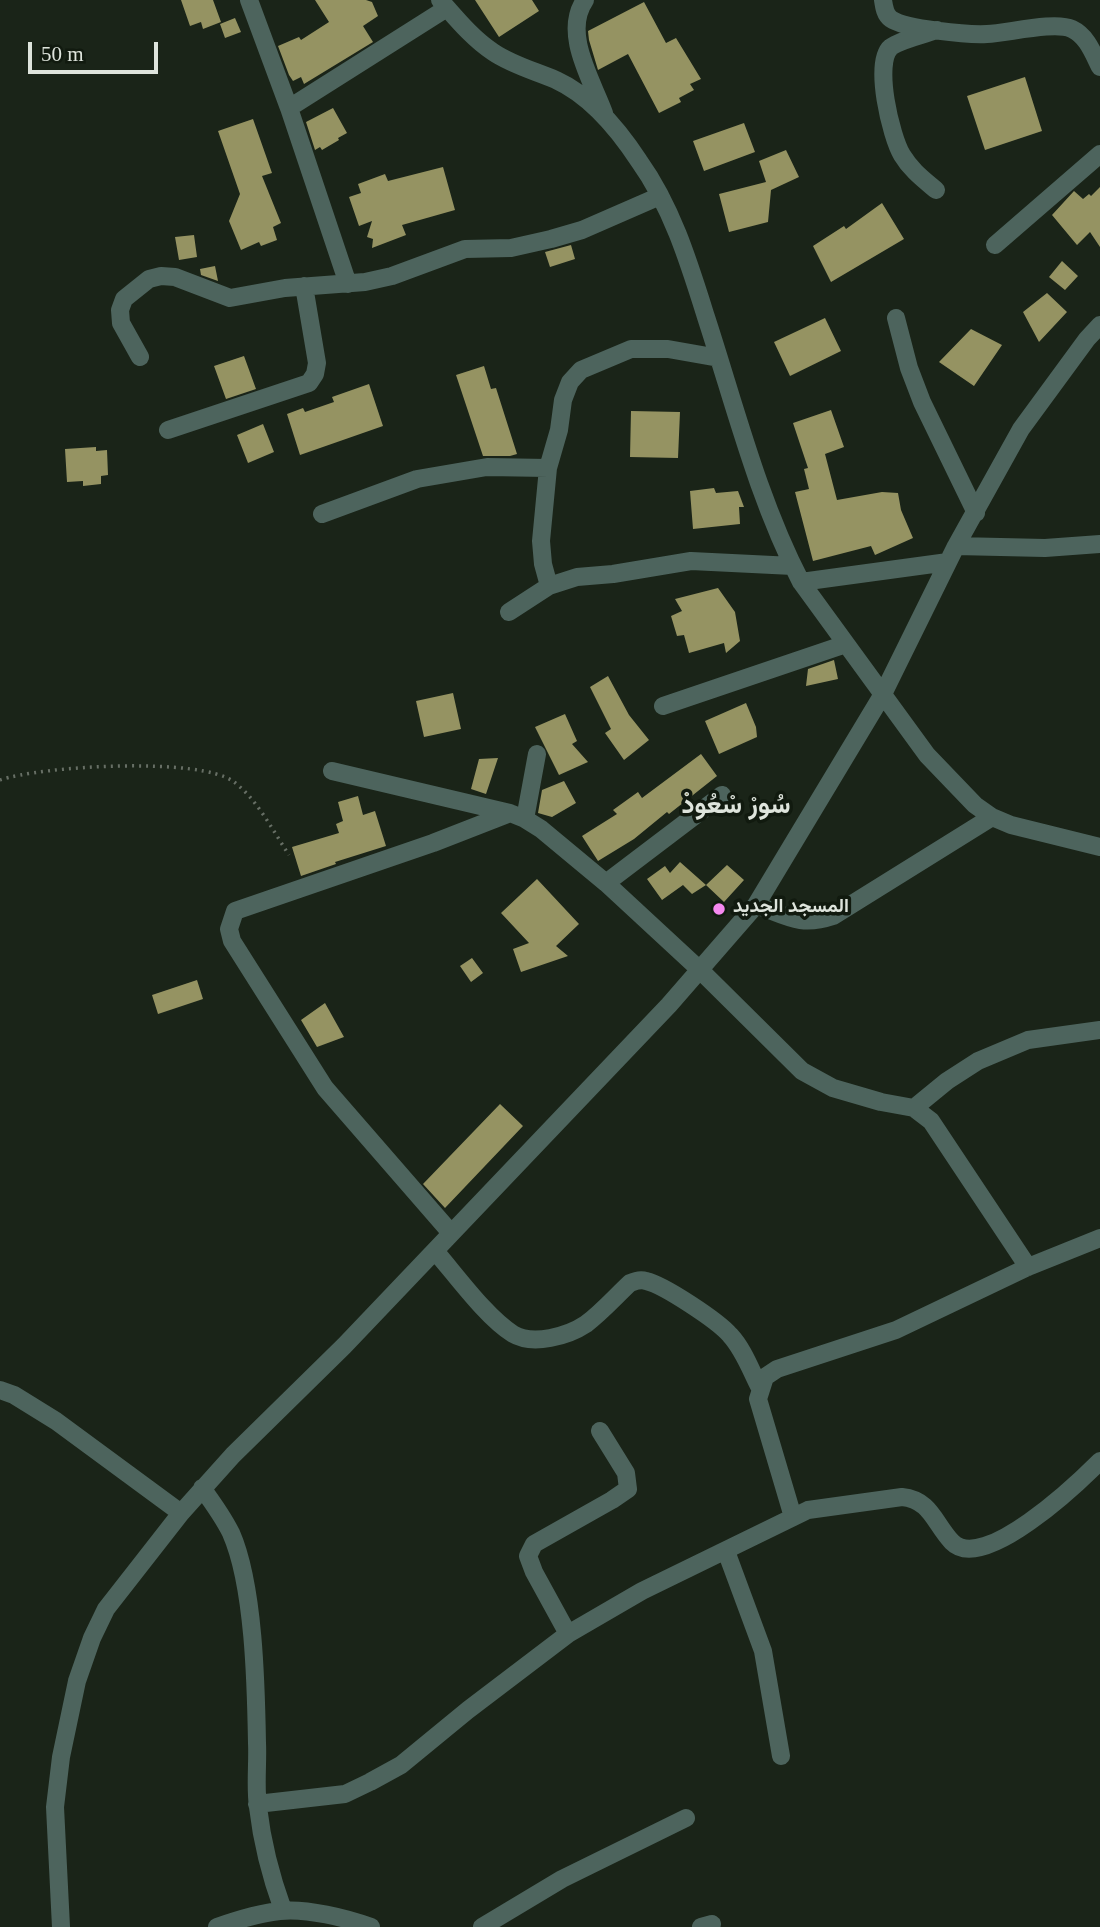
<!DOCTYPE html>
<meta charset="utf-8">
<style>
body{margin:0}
#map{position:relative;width:1100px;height:1927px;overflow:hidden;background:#1a2418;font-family:Georgia,serif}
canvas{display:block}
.scale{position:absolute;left:28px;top:42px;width:130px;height:32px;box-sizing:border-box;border:4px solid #dee4dc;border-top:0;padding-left:9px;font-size:21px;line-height:24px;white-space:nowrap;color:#dee4dc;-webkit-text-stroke:5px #111a0f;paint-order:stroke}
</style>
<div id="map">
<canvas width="1100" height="1927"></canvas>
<div class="scale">50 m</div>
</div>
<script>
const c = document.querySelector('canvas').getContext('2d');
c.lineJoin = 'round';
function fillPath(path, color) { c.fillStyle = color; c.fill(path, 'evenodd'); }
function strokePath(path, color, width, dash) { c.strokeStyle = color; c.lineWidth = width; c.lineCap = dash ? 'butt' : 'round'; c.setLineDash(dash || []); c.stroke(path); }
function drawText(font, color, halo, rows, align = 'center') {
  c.font = font + ' Georgia,Vazirmatn,serif'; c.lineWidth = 7; c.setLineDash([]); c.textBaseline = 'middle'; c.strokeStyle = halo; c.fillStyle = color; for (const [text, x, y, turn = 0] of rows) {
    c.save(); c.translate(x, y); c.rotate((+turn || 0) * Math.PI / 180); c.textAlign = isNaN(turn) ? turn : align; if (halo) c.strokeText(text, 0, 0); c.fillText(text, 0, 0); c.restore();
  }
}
fillPath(new Path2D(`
 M 181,0 L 213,0 L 221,22 L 203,29 L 201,22 L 190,26 Z
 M 315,0 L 366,0 L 372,2 L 378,16 L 363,26 L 373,42 L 304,84 L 301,77 L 293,81 L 289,75 L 278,46 L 299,37 L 301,40 L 329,22 Z
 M 475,0 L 532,0 L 539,11 L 499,37 Z
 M 644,2 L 666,43 L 676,38 L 701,79 L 690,84 L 694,90 L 679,98 L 681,102 L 659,113 L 628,54 L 598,70 L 589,40 L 588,31 Z
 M 235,18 L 241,32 L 225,38 L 220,24 Z
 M 1025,77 L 1042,131 L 985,150 L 967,96 Z
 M 333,108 L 347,133 L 338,138 L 339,140 L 322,150 L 320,147 L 315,150 L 306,122 Z
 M 253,119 L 272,173 L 262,176 L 281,223 L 273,227 L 277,240 L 261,246 L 259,242 L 241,250 L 229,221 L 240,194 L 218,131 Z
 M 744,123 L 755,152 L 704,171 L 693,141 Z
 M 786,150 L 799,177 L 771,190 L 768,222 L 729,232 L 719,194 L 766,182 L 759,161 Z
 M 443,167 L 455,210 L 402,225 L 406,235 L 372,248 L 373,239 L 367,237 L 372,221 L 359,226 L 349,197 L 361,193 L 358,184 L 385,174 L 388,181 Z
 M 1100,187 L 1100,247 L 1090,232 L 1077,245 L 1052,215 L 1074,191 L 1083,199 L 1089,194 L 1091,196 Z
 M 882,203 L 904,239 L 831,282 L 813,246 L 844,226 L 846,229 Z
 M 194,235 L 197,257 L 179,260 L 175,237 Z
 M 571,245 L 575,259 L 550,267 L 545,252 Z
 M 1062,261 L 1078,276 L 1065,290 L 1049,277 Z
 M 215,266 L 218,281 L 201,275 L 200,269 Z
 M 1047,293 L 1067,312 L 1039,342 L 1023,312 Z
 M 825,318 L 841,351 L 790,376 L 774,342 Z
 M 971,329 L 1002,345 L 974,386 L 939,362 Z
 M 244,356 L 256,389 L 226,399 L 214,366 Z
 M 484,366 L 491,389 L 496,388 L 517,454 L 510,456 L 483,456 L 456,375 Z
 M 369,384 L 383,426 L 300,455 L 287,414 L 303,408 L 305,412 L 334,402 L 332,397 Z
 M 831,410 L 844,447 L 825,454 L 837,500 L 882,492 L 898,493 L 901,510 L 913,538 L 875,555 L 871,546 L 813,561 L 795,492 L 809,489 L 804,469 L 808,468 L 793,423 Z
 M 631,411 L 680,412 L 678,458 L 630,457 Z
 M 263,424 L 274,452 L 248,463 L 237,435 Z
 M 96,447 L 96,451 L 107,450 L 108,475 L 101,476 L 101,484 L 83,486 L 83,481 L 67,482 L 65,449 Z
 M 714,488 L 716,493 L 738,491 L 744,507 L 739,507 L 740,524 L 693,529 L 690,491 Z
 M 718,588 L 735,612 L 740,641 L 726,653 L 724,643 L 689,653 L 684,635 L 677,636 L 671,616 L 682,611 L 675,599 Z
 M 834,660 L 838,679 L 806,686 L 808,669 Z
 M 608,676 L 629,715 L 649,740 L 624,760 L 605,733 L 611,729 L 590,687 Z
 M 453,693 L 461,729 L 424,737 L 416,701 Z
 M 746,703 L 756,727 L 757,737 L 719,754 L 705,721 Z
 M 565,714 L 577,741 L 572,744 L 588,762 L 559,775 L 535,727 Z
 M 701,754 L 717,776 L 669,814 L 667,812 L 634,839 L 598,861 L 582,836 L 617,814 L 613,810 L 638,792 L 642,798 Z
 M 498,758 L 486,794 L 471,789 L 479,759 Z
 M 564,781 L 576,803 L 552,817 L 538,813 L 542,790 Z
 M 358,796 L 363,815 L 375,811 L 386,846 L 335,862 L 336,864 L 301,876 L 292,847 L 339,833 L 336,824 L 343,821 L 338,802 Z
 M 680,862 L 706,885 L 692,894 L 683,885 L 662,900 L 647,879 L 665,866 L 670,873 Z
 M 727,865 L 744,880 L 724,902 L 706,885 Z
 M 537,879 L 579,924 L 556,946 L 568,956 L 521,972 L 513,949 L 529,943 L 501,913 Z
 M 472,958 L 483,973 L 471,982 L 460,966 Z
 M 197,980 L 203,999 L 158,1014 L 152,995 Z
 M 325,1003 L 344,1037 L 317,1047 L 301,1020 Z
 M 500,1104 L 523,1126 L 445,1208 L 423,1184 Z`), '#959362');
strokePath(new Path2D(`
 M 0,780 C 41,766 200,756 234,782 C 257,799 273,831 289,855`), '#676f65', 3.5, [2, 5]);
strokePath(new Path2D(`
 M 249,0 L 289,108 L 348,284
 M 440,0 C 456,18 472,38 493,52 C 512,65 535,71 556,80 C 591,96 618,129 639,161 C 672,207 689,263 706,317 C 735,406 758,499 801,582 L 927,755 L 975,805 L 992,817 L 1011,825 L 1100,847
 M 585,0 C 562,33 592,80 604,113
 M 883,0 C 884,7 885,15 891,19 C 905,29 968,35 987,34 C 1008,33 1055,21 1072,29 C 1087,36 1093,53 1100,67
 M 289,108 L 447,8
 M 936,190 C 923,179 911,170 902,155 C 891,137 873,62 891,47 C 900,40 925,34 937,30
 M 995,245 L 1100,154
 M 896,318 L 909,368 L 922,402 L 976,513
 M 140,357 L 121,323 L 120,310 L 124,299 L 149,279 L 161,276 L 175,277 L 230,298 L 285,288 L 365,282 L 392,276 L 465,249 L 511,248 L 551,239 L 582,230 L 660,196
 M 168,430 L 309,383 L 315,374 L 317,363 L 304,286
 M 322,514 L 417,479 L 487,467 L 548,468
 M 956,546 L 1045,548 L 1100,544
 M 801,582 L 948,562
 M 549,586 L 543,564 L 541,541 L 548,468 L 559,430 L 563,400 L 570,382 L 581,370 L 631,349 L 668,349 L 719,358
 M 509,612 L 549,586 L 577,577 L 613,574 L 691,561 L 793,566
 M 663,706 L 846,644
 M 332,771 L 510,813 L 525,819 L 541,829 L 606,883 L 700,970 L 802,1071 L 833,1088 L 881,1102 L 914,1108 L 931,1121 L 1028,1267
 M 525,819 L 537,754
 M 606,883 L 722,795
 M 756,905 C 787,916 800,927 833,916 L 992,817
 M 914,1108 L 947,1081 L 978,1061 L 1028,1040 L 1100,1030
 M 451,1233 L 325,1088 L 232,941 L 229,929 L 235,911 L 433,843 L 510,813
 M 435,1251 C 456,1275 486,1317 513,1334 C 533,1346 568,1336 586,1324 C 602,1312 616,1296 630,1283 C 636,1281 640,1279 646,1281 C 664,1285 718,1321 730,1335 C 744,1350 751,1371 760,1388
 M 0,1390 L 14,1395 L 56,1421 L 181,1513
 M 202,1488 C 213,1503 223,1517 231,1533 C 254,1585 256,1685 257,1743 C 258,1764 255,1786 258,1807 C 262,1842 271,1877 283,1910
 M 793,1517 L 758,1399 L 765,1377 L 777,1369 L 896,1330 L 1028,1267 L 1100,1238
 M 726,1551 L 763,1651 L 781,1756
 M 568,1634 L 534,1572 L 528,1556 L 534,1544 L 612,1500 L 628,1489 L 626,1473 L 600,1431
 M 257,1804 L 345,1794 L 370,1782 L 401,1765 L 468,1710 L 568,1634 L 642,1591 L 808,1510 L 902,1497 C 931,1500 934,1523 952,1542 C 983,1574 1078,1483 1100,1461
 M 61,1927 L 55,1807 L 61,1757 L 77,1681 L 92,1638 L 106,1609 L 181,1513 L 233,1455 L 344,1346 L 669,1005 L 756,905 L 883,694 L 956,546 L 1021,429 L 1087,339 L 1100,325
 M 217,1927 C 237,1920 259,1913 280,1911 C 306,1908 347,1918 371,1927
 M 482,1927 L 562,1879 L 686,1818
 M 701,1927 L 712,1924`), '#4d645d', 18);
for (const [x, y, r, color] of [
 [719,909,7,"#f589ef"]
]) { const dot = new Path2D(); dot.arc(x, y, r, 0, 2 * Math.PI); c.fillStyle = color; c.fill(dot); strokePath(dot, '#111a0f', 2.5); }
drawText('bold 19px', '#dee4dc', '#111a0f', [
 ["المسجد الجديد",733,909]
], 'left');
drawText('bold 26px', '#dee4dc', '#111a0f', [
 ["سُورْ سْعُودْ",736,809]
]);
</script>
